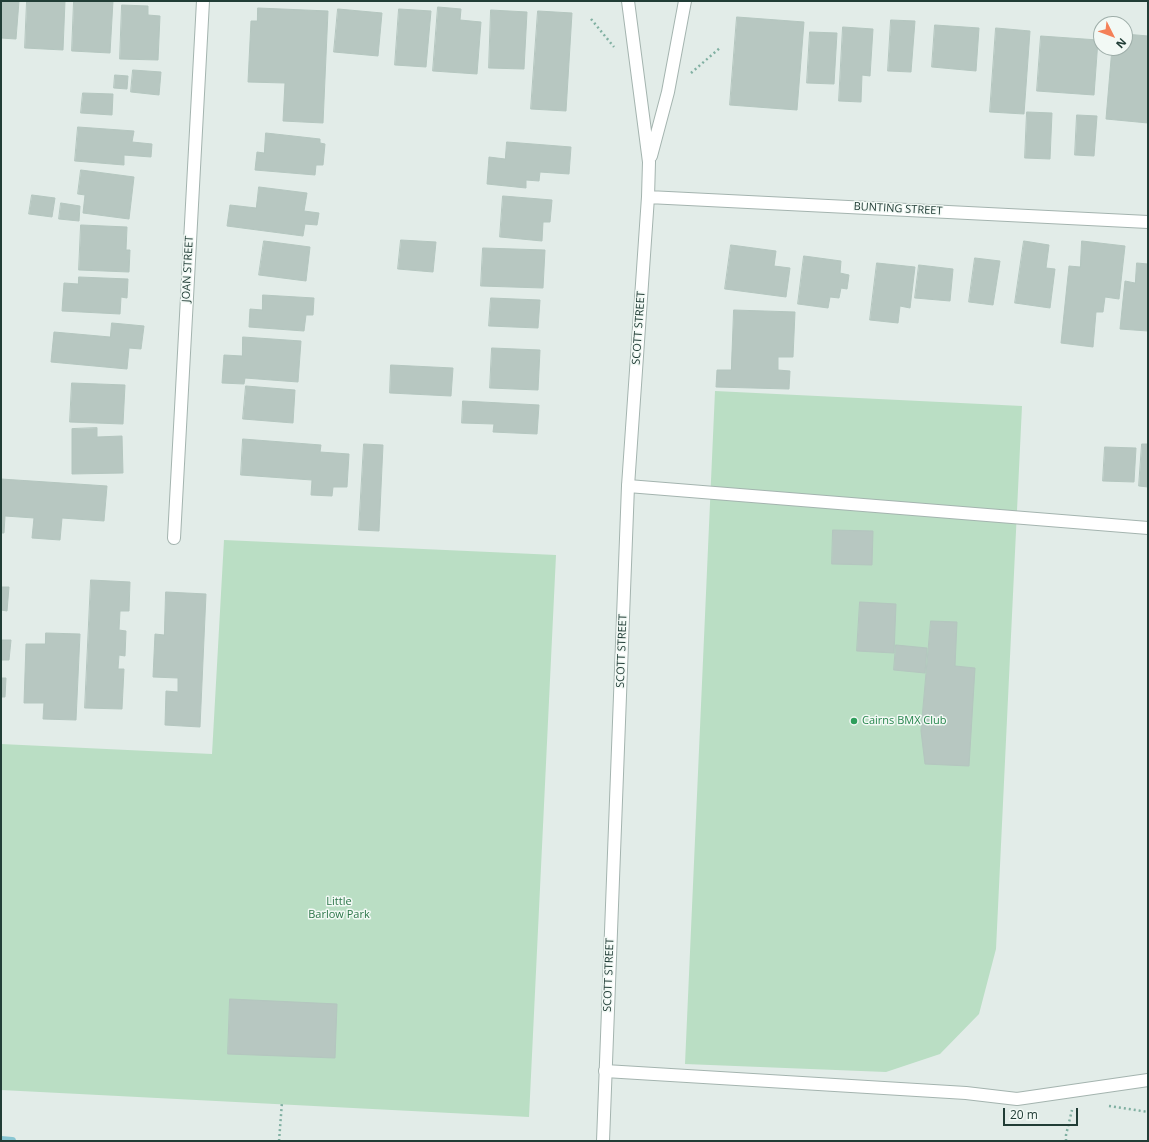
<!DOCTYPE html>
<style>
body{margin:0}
#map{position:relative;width:1149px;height:1142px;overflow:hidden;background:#e2ece8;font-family:"Open Sans",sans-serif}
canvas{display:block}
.frame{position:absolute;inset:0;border:2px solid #213d36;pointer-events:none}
.north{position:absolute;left:1093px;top:16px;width:40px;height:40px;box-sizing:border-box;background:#f2f9f5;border:1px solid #9eaea9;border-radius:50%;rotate:132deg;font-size:11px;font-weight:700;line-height:16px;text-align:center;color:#213d36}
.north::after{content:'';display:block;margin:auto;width:14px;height:18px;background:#f48058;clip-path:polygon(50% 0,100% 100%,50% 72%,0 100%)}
.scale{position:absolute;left:1003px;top:1108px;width:75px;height:18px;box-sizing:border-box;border:2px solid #213d36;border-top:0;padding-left:5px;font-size:12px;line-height:14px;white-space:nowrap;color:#213d36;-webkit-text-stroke:3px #f2f9f5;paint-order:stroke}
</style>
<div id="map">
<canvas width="1149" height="1142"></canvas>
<div class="frame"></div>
<div class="north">N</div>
<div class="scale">20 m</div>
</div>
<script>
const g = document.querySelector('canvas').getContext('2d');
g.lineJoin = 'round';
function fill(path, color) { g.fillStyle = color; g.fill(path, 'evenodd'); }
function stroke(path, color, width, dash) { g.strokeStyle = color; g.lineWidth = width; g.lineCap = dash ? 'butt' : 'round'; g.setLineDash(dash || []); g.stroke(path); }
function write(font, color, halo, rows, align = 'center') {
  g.font = font + ' "Open Sans",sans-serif'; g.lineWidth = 3; g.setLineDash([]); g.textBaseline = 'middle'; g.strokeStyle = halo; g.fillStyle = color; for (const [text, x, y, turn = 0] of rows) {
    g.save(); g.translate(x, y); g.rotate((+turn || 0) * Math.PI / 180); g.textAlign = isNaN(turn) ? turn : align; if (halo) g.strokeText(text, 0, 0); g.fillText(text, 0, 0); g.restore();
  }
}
const green = new Path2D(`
 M 715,391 L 1022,406 L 996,949 L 979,1014 L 940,1054 L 886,1072 L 685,1064 Z
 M 224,540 L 556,555 L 529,1117 L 1,1090 L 1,744 L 212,754 Z`);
const stream = new Path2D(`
 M 1,1140 L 12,1141`);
const building = new Path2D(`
 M 1,1 L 19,1 L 16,39 L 1,38 L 1,42 Z
 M 27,1 L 65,1 L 63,50 L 25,48 Z
 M 74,1 L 113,1 L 110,53 L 72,51 Z
 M 122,5 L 148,6 L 148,15 L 160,16 L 158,60 L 120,59 Z
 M 438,7 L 461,9 L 460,20 L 481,22 L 477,74 L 433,71 Z
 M 258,8 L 328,11 L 323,123 L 283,121 L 285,83 L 248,82 L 251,21 L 257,21 Z
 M 338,9 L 382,13 L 378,56 L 334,52 Z
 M 399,9 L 431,11 L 426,67 L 395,65 Z
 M 491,10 L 527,12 L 524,69 L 489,68 Z
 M 538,11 L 572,13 L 566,111 L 531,109 Z
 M 737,17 L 804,22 L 797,110 L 730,105 Z
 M 891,20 L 915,21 L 911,72 L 888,71 Z
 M 935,25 L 979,28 L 976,71 L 932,67 Z
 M 843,27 L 873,29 L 870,76 L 862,75 L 861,102 L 839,101 Z
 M 996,28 L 1030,31 L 1024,114 L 990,112 Z
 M 810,32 L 837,33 L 834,84 L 807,83 Z
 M 1125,34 L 1148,36 L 1148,123 L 1106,119 L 1112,48 L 1125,48 Z
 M 1041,36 L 1098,40 L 1094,95 L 1037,91 Z
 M 133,70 L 161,72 L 159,95 L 131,92 Z
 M 115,75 L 128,76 L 127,89 L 114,88 Z
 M 83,93 L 113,94 L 112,115 L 81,113 Z
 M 1027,112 L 1052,113 L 1050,159 L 1025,158 Z
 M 1077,115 L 1097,116 L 1094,156 L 1075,155 Z
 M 78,127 L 134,131 L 132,142 L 152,144 L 151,157 L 124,155 L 124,165 L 75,161 Z
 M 266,133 L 320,139 L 320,143 L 325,144 L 323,165 L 316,165 L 315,175 L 255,170 L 257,152 L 264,153 Z
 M 507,142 L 571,147 L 569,174 L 540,172 L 539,181 L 526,180 L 526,188 L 487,184 L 489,157 L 505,159 Z
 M 81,170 L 134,177 L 129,219 L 83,213 L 85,195 L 78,194 Z
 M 259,187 L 307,193 L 304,211 L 319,213 L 317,225 L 305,224 L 303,236 L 227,226 L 230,205 L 256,208 Z
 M 32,195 L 55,198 L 52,217 L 29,214 Z
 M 503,196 L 552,200 L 550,222 L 543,222 L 542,241 L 500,237 Z
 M 61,203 L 80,206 L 79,221 L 59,219 Z
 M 81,225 L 127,227 L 126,250 L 130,250 L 129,272 L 79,270 Z
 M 401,240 L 436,242 L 433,272 L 398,269 Z
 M 264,241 L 310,247 L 306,281 L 259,275 Z
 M 1024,241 L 1049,245 L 1046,268 L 1055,269 L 1050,308 L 1015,303 Z
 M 1082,241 L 1125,246 L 1119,299 L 1105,297 L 1103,312 L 1096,312 L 1093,347 L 1061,343 L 1069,266 L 1080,267 Z
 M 731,245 L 776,251 L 774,266 L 790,268 L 786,297 L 725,289 Z
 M 483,248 L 545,250 L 543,288 L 481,286 Z
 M 804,256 L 841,261 L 840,273 L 849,275 L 847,289 L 841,288 L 839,298 L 830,297 L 828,308 L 798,304 Z
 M 975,258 L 1000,261 L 993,305 L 969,302 Z
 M 877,263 L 915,267 L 910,308 L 900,306 L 898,323 L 870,320 Z
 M 1137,263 L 1148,264 L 1148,331 L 1120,329 L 1125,281 L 1135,283 Z
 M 919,265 L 953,269 L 950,301 L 915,298 Z
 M 79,277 L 128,279 L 127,298 L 121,297 L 120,314 L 62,311 L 64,283 L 78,284 Z
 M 263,295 L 314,298 L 313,315 L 306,315 L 304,331 L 249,327 L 250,309 L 262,310 Z
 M 491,298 L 540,300 L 538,328 L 489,326 Z
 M 734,310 L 795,312 L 793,357 L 778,357 L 778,370 L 790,371 L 789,389 L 716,387 L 717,370 L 731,370 Z
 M 112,323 L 144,326 L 141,349 L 129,348 L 127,369 L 51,362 L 54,332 L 110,337 Z
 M 243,337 L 301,341 L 298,382 L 245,378 L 244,384 L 222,383 L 224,355 L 242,356 Z
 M 492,348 L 540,350 L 538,390 L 490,388 Z
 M 391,365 L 453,368 L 451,396 L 390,393 Z
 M 72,383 L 125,385 L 123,424 L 70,422 Z
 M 246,386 L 295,390 L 293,423 L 243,419 Z
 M 463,401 L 539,405 L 537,434 L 493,432 L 494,424 L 462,423 Z
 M 97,428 L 97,437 L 122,436 L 123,473 L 72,474 L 72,429 Z
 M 243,439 L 321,445 L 320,452 L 349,454 L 347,487 L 333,487 L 332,496 L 311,495 L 312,480 L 241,475 Z
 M 364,444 L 383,445 L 379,531 L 359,530 Z
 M 1142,444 L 1148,444 L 1148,487 L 1139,486 Z
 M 1105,447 L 1136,448 L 1134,482 L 1103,481 Z
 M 1,479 L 107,486 L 104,521 L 62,518 L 60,540 L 32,538 L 34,518 L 5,516 L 4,533 L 1,533 Z
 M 833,530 L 873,531 L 872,565 L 832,564 Z
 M 91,580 L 130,582 L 129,611 L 120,611 L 119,630 L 126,631 L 125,656 L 119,655 L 118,669 L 124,669 L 122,709 L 85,708 Z
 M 1,587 L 9,587 L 7,611 L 1,610 Z
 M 166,592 L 206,594 L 200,727 L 165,725 L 166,691 L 178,692 L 178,678 L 153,677 L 155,634 L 164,635 Z
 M 860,602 L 896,604 L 894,653 L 857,651 Z
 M 931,621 L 957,622 L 955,666 L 975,668 L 969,766 L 925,764 L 921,731 Z
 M 46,633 L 80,634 L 76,720 L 43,719 L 44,703 L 24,703 L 26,644 L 45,644 Z
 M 1,640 L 11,640 L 9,660 L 1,660 Z
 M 896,645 L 927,648 L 925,673 L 894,670 Z
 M 1,678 L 6,678 L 5,697 L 1,697 Z
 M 230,999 L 337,1004 L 335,1058 L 228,1054 Z`);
const path = new Path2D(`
 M 591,19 L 614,47
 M 691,73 L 721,47
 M 1109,1106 L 1148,1112
 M 279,1141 L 282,1102
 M 1066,1141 L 1066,1135 L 1072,1110`);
const lane = new Path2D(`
 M 628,486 L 1148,528
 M 605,1071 L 966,1093 L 1017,1099 L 1148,1080`);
const street = new Path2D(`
 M 651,156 L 668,92 L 685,1
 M 648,197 L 1148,222
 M 174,538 L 203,1
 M 603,1141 L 628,486 L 648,197 L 649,162 L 628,1`);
const markers = [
 [854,721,4,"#2e9e5b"]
];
const streetNames = [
 ["BUNTING STREET",898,209,3],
 ["JOAN STREET",188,269,-87],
 ["SCOTT STREET",639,328,-86],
 ["SCOTT STREET",622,651,-88],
 ["SCOTT STREET",609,975,-88]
];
const leisureNames = [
 ["Cairns BMX Club",862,721]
];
const parkNames = [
 ["Little",339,902],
 ["Barlow Park",339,915]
];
fill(green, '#badec4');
stroke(stream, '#89c6d2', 8);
fill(building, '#b7c7c1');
stroke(building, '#b4c6bf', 1);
stroke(lane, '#a4b4af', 14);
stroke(street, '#a4b4af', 14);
stroke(path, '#81b0a2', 2.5, [2, 3]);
stroke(lane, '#fff', 12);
stroke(street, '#fff', 12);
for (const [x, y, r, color] of markers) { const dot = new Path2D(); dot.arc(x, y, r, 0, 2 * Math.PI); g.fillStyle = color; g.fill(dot); stroke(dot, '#f2f9f5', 1.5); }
write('11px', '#213d36', '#f2f9f5', streetNames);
write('11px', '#27864d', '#f2f9f5', leisureNames, 'left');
write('11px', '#2b7548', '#f2f9f5', parkNames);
</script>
